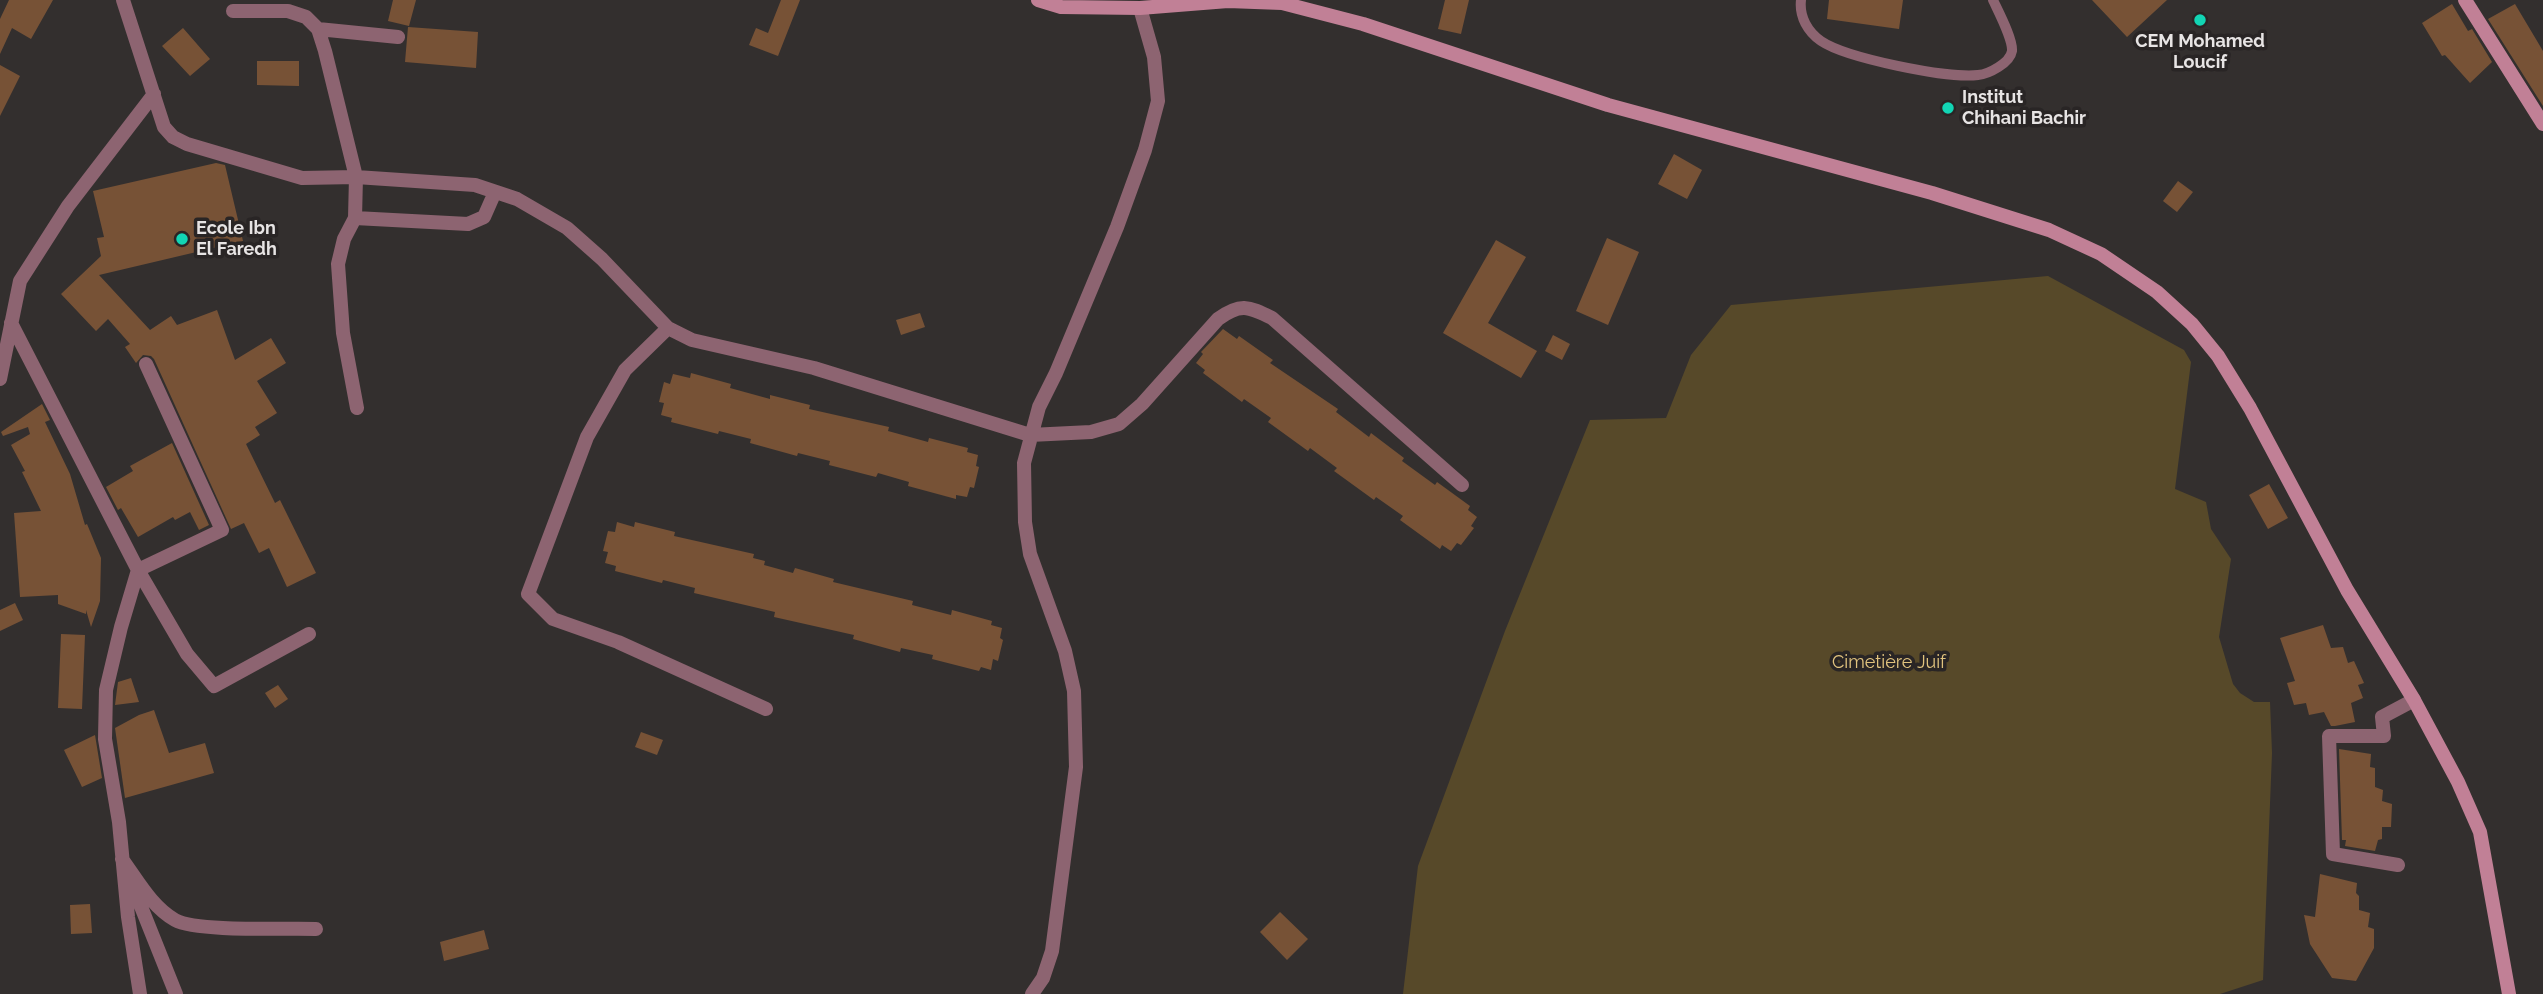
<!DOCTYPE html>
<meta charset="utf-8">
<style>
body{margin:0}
canvas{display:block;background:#332f2e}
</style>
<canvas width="2543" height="994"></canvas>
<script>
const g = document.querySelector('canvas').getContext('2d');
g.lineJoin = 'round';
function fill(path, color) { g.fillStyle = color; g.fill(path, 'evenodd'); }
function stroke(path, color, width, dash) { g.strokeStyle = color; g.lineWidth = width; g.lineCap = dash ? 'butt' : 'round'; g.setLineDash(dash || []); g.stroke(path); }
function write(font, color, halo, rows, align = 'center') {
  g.font = font + ' Raleway,sans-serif'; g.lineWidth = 7; g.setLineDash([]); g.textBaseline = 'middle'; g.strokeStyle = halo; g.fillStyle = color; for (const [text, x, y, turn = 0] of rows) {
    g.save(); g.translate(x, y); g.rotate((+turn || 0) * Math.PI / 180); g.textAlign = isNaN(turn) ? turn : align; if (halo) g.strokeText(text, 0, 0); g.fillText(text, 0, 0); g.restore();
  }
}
const green = new Path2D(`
 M 2048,276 L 2184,350 L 2191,362 L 2175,489 L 2206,502 L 2211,529 L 2231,559 L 2219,637 L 2233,684 L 2240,693 L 2254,702 L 2270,702 L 2272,753 L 2263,980 L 2220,994 L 1403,994 L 1418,866 L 1505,631 L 1590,420 L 1666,418 L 1691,355 L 1731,305 Z`);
const building = new Path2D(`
 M 9,0 L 53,0 L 31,39 L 12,28 L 0,54 L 0,19 Z
 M 393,0 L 416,0 L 409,26 L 388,21 Z
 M 781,0 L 800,0 L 778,56 L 749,45 L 756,28 L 768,33 Z
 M 1445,0 L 1469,0 L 1461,34 L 1438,29 Z
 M 1829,0 L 1903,0 L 1899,29 L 1827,19 Z
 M 2092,0 L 2167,0 L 2127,37 Z
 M 2452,4 L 2468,31 L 2472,29 L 2492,62 L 2470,83 L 2445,55 L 2442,56 L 2422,23 Z
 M 2515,4 L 2543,51 L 2543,106 L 2488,19 Z
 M 408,27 L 478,32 L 476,68 L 405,62 Z
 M 183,28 L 210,59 L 190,76 L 162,46 Z
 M 257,61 L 299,61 L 299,86 L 257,85 Z
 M 0,65 L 20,76 L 0,116 Z
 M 1674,154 L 1702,170 L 1687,199 L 1658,184 Z
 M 216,163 L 225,165 L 243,241 L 99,275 L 150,330 L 171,316 L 177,325 L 217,310 L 235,360 L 271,338 L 286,363 L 257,381 L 277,413 L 255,427 L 260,435 L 246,444 L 275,503 L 280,500 L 316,573 L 287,587 L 269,548 L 259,553 L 244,523 L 231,529 L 154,359 L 151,356 L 143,355 L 136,363 L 125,347 L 130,344 L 108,319 L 96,331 L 61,294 L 101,256 L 97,238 L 104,237 L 93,191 Z
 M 2178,181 L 2193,192 L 2177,212 L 2163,201 Z
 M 1607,238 L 1639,252 L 1608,325 L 1576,311 Z
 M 1496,240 L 1526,257 L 1488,323 L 1537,351 L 1521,378 L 1443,333 Z
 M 920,313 L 925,327 L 901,335 L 896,320 Z
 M 1223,329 L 1237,339 L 1239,336 L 1273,360 L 1270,363 L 1338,409 L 1336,412 L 1369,437 L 1371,433 L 1404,458 L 1402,461 L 1435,485 L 1437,482 L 1470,506 L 1468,510 L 1477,517 L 1471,526 L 1474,528 L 1461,545 L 1457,543 L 1451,551 L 1442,545 L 1440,549 L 1400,520 L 1403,516 L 1376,497 L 1374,500 L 1334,471 L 1337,468 L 1310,448 L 1308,451 L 1268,422 L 1271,418 L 1244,399 L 1242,402 L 1203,373 L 1205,370 L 1196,363 L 1203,354 L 1201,352 Z
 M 1553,335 L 1570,344 L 1562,360 L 1545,351 Z
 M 691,373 L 731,384 L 730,388 L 770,399 L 770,395 L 810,405 L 809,409 L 889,427 L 888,431 L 928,442 L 929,438 L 968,448 L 967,452 L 978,455 L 976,466 L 979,467 L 974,488 L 970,487 L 967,497 L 956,495 L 956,499 L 908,486 L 909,482 L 878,473 L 876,477 L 829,465 L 830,461 L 798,453 L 797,456 L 750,443 L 751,439 L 719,431 L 718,434 L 671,422 L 672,418 L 661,415 L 664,403 L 659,402 L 664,382 L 670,384 L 673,374 L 690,378 Z
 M 42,404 L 50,420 L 45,422 L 70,474 L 85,525 L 87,524 L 101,558 L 100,601 L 91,627 L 86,610 L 86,614 L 58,604 L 58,595 L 20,597 L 14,513 L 41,511 L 22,472 L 25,471 L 11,445 L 30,434 L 28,427 L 3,436 L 1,432 Z
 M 172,443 L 209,525 L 199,530 L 190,512 L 175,520 L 173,517 L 138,537 L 121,508 L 118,510 L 106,487 L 133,471 L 130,466 Z
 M 2269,484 L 2288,518 L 2268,529 L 2249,495 Z
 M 617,522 L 634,527 L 635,522 L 675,532 L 674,536 L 754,554 L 753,558 L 765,561 L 764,565 L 793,573 L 795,568 L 834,579 L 833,582 L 913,601 L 912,605 L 951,615 L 952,610 L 992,621 L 991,625 L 1002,628 L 1000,638 L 1003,640 L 998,661 L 993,659 L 991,670 L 981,667 L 979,671 L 932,659 L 933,655 L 901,648 L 900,652 L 853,639 L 854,635 L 774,617 L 775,612 L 694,593 L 695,588 L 663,580 L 662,583 L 615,571 L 616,566 L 605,563 L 608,552 L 603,551 L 608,531 L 615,532 Z
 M 15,603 L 23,620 L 0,631 L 0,610 Z
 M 2323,625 L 2331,648 L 2343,647 L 2348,663 L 2354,661 L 2364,683 L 2358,685 L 2363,698 L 2351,703 L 2355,722 L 2335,726 L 2331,726 L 2324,712 L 2309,715 L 2306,703 L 2294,705 L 2287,683 L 2295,681 L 2280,638 Z
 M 61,634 L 85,635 L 82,709 L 58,708 Z
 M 131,678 L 139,702 L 115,705 L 118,682 Z
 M 278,685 L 288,699 L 275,708 L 265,693 Z
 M 154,710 L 169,753 L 205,743 L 214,773 L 125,798 L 115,728 L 139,715 Z
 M 641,732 L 663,740 L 657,755 L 635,747 Z
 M 95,735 L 102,778 L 82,787 L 64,750 Z
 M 2339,749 L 2371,754 L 2370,767 L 2375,768 L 2375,787 L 2383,790 L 2382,801 L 2392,804 L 2391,827 L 2382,827 L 2382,839 L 2378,840 L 2375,851 L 2345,846 L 2346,840 L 2342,840 Z
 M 2320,874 L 2357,883 L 2356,893 L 2359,896 L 2359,910 L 2370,913 L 2368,927 L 2374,929 L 2374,948 L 2356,981 L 2332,978 L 2310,944 L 2304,915 L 2315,917 Z
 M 90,904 L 92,933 L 71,934 L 70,905 Z
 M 1280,912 L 1308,939 L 1287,960 L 1260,932 Z
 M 484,930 L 489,949 L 444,961 L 440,942 Z`);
const lane = new Path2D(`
 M 1801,0 C 1799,17 1808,32 1821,41 C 1846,58 1948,79 1978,75 C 1989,74 2010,63 2012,51 C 2013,39 1998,11 1993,0`);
const street = new Path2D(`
 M 123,0 L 164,127 L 173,137 L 187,144 L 302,178 L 356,177 L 475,185 L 517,199 L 567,228 L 602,259 L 668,328 L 692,340 L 814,368 L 1030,435 L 1091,432 L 1119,424 L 1142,404 L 1218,319 C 1240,303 1248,306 1272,318 L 1462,485
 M 233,11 L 288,11 L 306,17 L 318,29 L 325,51 L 356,177 L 355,218 L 344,239 L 338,264 L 343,333 L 357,408
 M 318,29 L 398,37
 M 355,218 L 468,224 L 484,217 L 495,192
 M 11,323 L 138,570 L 187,654 L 214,686 L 309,634
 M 668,328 L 625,370 L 587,437 L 528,594 L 553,619 L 618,642 L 766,709
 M 0,379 L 20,281 L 68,206 L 154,94
 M 2398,865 L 2333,854 L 2329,736 L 2384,736 L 2382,717 L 2414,700
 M 140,994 L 128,917 L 119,822 L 105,739 L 106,690 L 121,627 L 138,570 L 222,530 L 146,364
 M 176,994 L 122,859 C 138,881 152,907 175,920 C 197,932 286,928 316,929
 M 1032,994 L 1043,978 L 1052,951 L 1076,767 L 1074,691 L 1065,651 L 1030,554 L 1025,522 L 1024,463 L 1039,407 L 1056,373 L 1117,227 L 1145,150 L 1158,101 L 1154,57 L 1140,8`);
const secondary = new Path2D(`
 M 1038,0 L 1061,7 L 1140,8 L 1228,1 L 1282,3 L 1363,24 L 1608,105 L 1932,193 L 2049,230 L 2101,254 L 2157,292 L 2192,324 L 2218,356 L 2250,408 L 2347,590 L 2414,700 L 2458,782 L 2480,832 L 2509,994
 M 2465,0 L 2543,124`);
const markers = [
 [2200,20,7,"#12d5b4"],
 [1948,108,7,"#12d5b4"],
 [182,239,7,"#12d5b4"]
];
const poiNames = [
 ["CEM Mohamed",2200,42,"center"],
 ["Loucif",2200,63,"center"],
 ["Institut",1962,98],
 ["Chihani Bachir",1962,119],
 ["Ecole Ibn",196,229],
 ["El Faredh",196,250]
];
const parkNames = [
 ["Cimetière Juif",1889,663]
];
fill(green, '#574929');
fill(building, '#775236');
stroke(lane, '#8d6471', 10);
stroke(street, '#8d6471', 14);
stroke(secondary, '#c18096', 14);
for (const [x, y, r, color] of markers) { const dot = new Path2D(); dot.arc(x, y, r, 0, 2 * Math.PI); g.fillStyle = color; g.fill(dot); stroke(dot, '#292525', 2.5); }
write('bold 18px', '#e7e4e4', '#292525', poiNames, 'left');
write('18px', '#e1c37e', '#292525', parkNames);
</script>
